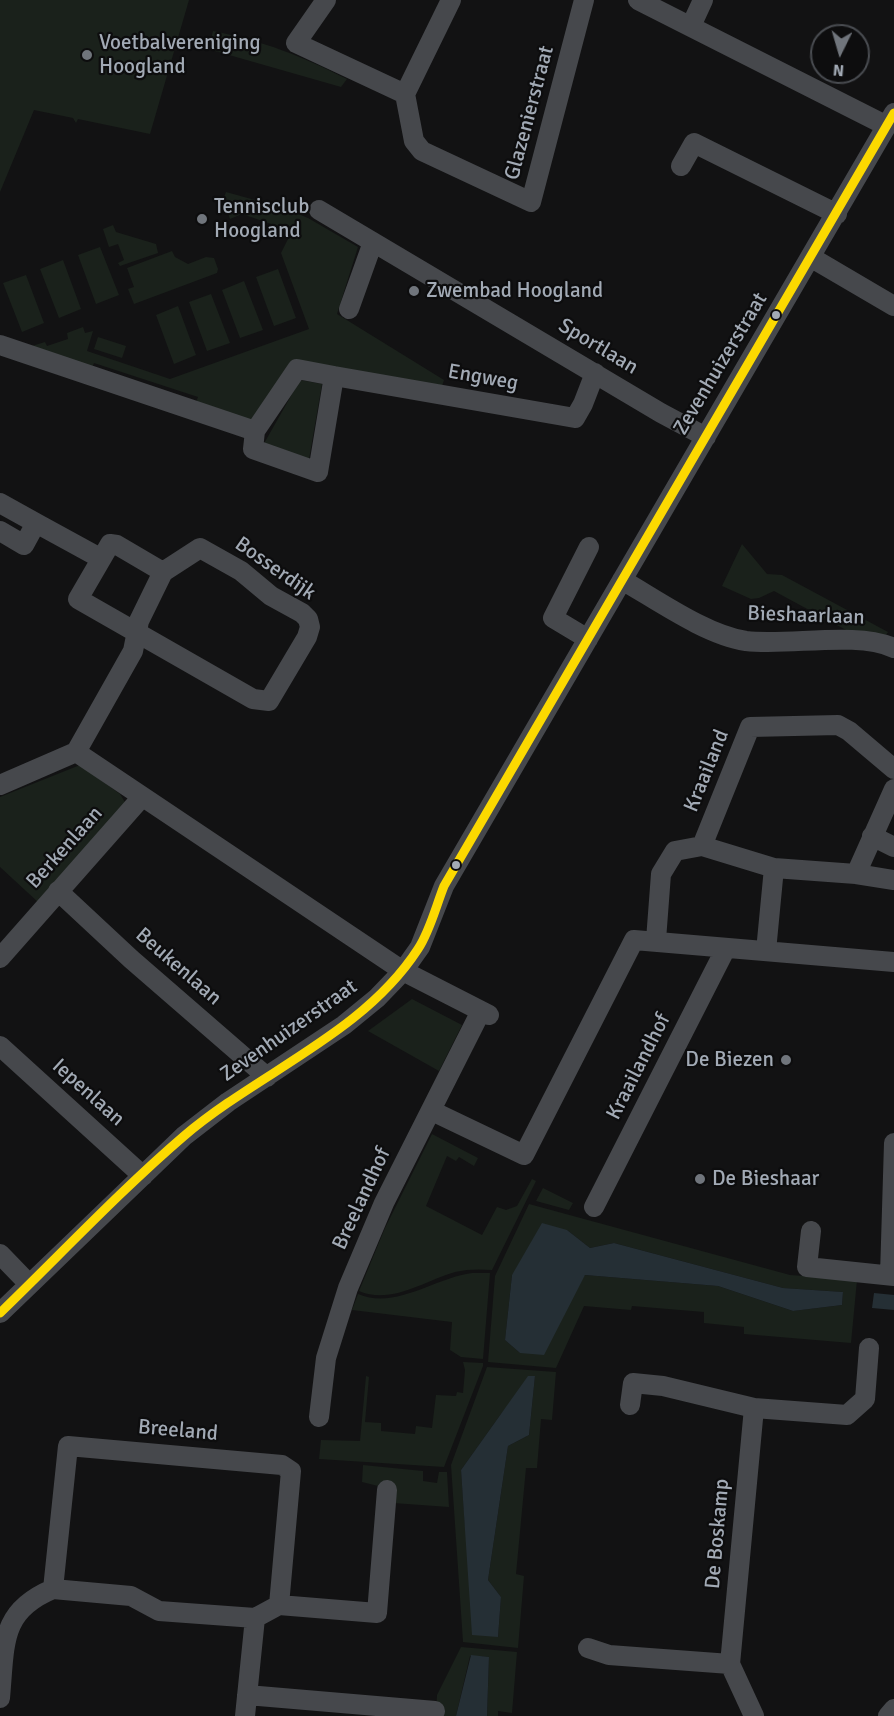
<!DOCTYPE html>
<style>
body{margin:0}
#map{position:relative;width:894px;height:1716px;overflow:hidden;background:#121213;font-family:Signika,sans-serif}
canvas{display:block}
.north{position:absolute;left:810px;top:24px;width:60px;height:60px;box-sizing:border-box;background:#0d0d0e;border:2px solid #494c51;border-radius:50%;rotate:185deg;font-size:16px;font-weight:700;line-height:24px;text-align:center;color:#a2aab5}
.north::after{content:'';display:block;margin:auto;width:21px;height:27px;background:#70757c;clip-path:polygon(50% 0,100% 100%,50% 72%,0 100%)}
</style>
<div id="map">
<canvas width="894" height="1716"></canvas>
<div class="north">N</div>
</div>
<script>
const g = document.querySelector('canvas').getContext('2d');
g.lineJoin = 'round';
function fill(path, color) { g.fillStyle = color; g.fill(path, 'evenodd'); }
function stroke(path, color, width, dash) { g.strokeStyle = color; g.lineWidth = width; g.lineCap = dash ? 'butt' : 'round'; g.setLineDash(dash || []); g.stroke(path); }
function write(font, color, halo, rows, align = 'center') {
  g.font = font + ' Signika,sans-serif'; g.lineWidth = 4.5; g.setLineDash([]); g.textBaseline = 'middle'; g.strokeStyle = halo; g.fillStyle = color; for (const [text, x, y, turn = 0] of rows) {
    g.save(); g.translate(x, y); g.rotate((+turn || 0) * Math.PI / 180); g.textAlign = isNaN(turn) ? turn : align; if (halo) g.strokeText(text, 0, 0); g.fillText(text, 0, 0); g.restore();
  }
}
const green = new Path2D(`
 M 0,0 L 189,0 L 150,134 L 78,119 L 76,123 L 73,118 L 34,110 L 0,192 Z
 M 213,31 C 266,42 299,55 347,79 L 341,87 L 208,49 Z
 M 226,192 L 284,208 L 308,218 L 358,247 L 337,314 L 444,380 L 441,389 L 295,362 L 253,419 L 247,423 L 194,408 L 198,397 L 94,363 L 91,371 L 22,349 L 45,342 L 47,346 L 68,339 L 67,333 L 83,327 L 85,333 L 93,331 L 87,351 L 170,379 L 309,329 L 281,253 L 292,231 L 242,214 L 230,219 L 223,200 Z
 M 113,225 L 116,232 L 156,244 L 158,253 L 120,266 L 118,263 L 124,260 L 118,244 L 109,247 L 103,229 Z
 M 100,247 L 119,295 L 96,304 L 78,255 Z
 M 172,251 L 175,257 L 188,264 L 206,257 L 214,258 L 218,269 L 217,273 L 134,304 L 128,289 L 134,287 L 127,268 Z
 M 63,260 L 81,309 L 59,318 L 40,269 Z
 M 278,269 L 296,318 L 274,326 L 256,277 Z
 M 26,275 L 44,323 L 22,332 L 3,283 Z
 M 244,281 L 263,330 L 240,338 L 222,290 Z
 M 211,294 L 230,343 L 207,351 L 189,302 Z
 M 178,306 L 196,355 L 174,364 L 156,315 Z
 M 98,337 L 126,346 L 122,358 L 94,349 Z
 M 300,380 L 322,384 L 308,465 L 262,447 Z
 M 742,544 L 767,574 L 782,575 L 888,632 L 884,638 L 859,637 L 774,591 L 759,598 L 751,599 L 722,586 Z
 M 80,765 L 120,794 L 126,804 L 39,903 L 0,867 L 0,797 Z
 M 412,999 L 462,1025 L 439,1071 L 368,1031 Z
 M 432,1134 L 478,1158 L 474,1166 L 459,1157 L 456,1161 L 447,1156 L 426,1206 L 482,1235 L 497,1207 L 506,1210 L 517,1206 L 532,1179 L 536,1181 L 492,1270 C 480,1269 467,1269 455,1272 C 424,1281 391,1305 359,1291 L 385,1228 Z
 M 543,1188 L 573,1203 L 569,1210 L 536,1201 Z
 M 529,1204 L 790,1275 L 857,1280 L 851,1343 L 744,1334 L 744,1327 L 704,1323 L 704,1312 L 632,1306 L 631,1310 L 584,1306 L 556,1368 L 488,1362 L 495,1276 ZM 567,1230 L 590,1248 L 614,1243 L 783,1288 L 843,1292 L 842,1305 L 793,1311 L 718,1286 L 585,1275 L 520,1353 L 505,1340 L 512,1275 Z
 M 472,1273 L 490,1273 L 483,1359 L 461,1357 L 450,1350 L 452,1322 L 352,1310 L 358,1294 C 396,1310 434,1278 472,1273 Z
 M 463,1362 L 483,1363 L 483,1366 L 444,1467 L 319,1459 L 321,1440 L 360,1441 L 366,1376 L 369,1377 L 365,1422 L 381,1423 L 381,1431 L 415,1434 L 416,1426 L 432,1428 L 436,1395 L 456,1396 L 457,1392 L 463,1393 L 465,1370 Z
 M 487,1367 L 556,1372 L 552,1420 L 541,1419 L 537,1468 L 526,1468 L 516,1574 L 524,1576 L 518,1648 L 463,1642 L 451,1465 ZM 535,1376 L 529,1435 L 508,1446 L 488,1580 L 501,1597 L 498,1637 L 465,1526 L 461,1470 L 501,1414 Z
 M 363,1465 L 423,1471 L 423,1481 L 437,1483 L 439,1472 L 447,1472 L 449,1507 L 393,1503 L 394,1490 L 362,1482 Z
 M 461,1647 L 517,1652 L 512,1713 L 498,1711 L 498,1716 L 487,1716 L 489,1657 L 470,1656 L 456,1716 L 436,1716 L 437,1695 Z`);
const water = new Path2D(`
 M 542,1223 L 567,1230 L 590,1248 L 614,1243 L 783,1288 L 843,1292 L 842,1305 L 793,1311 L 718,1286 L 585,1275 L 544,1355 L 520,1353 L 505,1340 L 512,1275 Z
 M 874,1293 L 894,1295 L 894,1310 L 872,1308 Z
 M 528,1376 L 535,1376 L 529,1435 L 508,1446 L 488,1580 L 501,1597 L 498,1637 L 472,1635 L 461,1470 Z
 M 471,1655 L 489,1657 L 487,1716 L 456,1716 Z`);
const minor = new Path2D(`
 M 326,0 L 296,43 L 405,94
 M 451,0 L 405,94 L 414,141 L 422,151 L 531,202 L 584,0
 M 638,0 L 887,126
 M 691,26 L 703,0
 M 681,166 L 694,143 L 837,214
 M 319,210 L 661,413 L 706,437
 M 812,258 L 894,306
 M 349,309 L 373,242
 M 0,345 L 255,431 L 253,449 L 318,472 L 334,376 L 575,418 L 583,404 L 595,373
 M 255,431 L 297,369 L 334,376
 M 0,503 L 36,523
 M 0,531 L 24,545 L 36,523 L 100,558
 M 110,544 L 117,545 L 163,572 L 200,548 L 241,571 L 271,596 L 302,613 L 308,619 L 310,627 L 307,637 L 269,701 L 253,699 L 78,599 Z
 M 622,580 C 657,600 706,635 746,641 C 790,646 856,631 894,648
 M 588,639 L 553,618 L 589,547
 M 76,752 L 403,971 L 489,1015
 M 76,752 L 133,651 L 139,621 L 163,572
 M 0,785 L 76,752
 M 872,836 L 894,847
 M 702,846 L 750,727 L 838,725 L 849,731 L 894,769
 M 856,874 L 894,880
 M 58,891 L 131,959 L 267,1077
 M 656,940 L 661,874 L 675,851 L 702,846 L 774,868 L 856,874 L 894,789
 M 766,951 L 774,868
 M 0,958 L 142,797
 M 0,1046 L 143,1176
 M 432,1111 L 524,1155 L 634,940 L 894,962
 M 594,1207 L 726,948
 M 811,1231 L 807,1267 L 894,1276
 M 0,1254 L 29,1284
 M 890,1275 L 894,1143
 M 0,1313 L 184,1136 L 228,1102 L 344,1025 L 377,998 L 403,971 L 420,947 L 444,886 L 894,113
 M 630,1405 L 633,1383 L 663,1386 L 754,1408 L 847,1415 L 865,1399 L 869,1348
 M 754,1408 L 730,1664 L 754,1716
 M 319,1417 L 326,1358 L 348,1288 L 384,1203 L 481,1011
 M 53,1589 L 131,1596 L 159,1611 L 255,1618
 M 279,1605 L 377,1613 L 387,1490
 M 588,1648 L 609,1655 L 730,1664
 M 247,1695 L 435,1711
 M 0,1698 C 5,1643 0,1611 53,1589 L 68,1446 L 282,1465 L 291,1471 L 279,1605 L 255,1618 L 245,1716
 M 888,1716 L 894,1709`);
const bus1 = new Path2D(`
 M 0,1313 C 60,1255 121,1190 184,1136 C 259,1072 363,1034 418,949 C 430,931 436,906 444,886 L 894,113`);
const markers = [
 [87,55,6,"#70757c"],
 [202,219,6,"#70757c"],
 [414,291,6,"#70757c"],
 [776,315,5,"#a2aab5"],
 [456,865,5,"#a2aab5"],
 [786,1060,6,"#70757c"],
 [700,1179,6,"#70757c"]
];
const poiNames = [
 ["Voetbalvereniging",99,43],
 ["Hoogland",99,67],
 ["Tennisclub",214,207],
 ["Hoogland",214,231],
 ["Zwembad Hoogland",426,291],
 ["De Biezen",774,1060,"right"],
 ["De Bieshaar",712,1179]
];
const streetNames = [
 ["Glazenierstraat",530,113,-75],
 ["Sportlaan",598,347,31],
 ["Zevenhuizerstraat",721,364,-59],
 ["Engweg",483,378,10],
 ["Bosserdijk",275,569,35],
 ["Bieshaarlaan",806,616,2],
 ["Kraailand",707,771,-68],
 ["Berkenlaan",65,848,-48],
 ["Beukenlaan",178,967,41],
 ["Zevenhuizerstraat",289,1031,-35],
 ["Kraailandhof",639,1067,-63],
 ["Iepenlaan",88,1093,42],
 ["Breelandhof",362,1199,-65],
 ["Breeland",178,1431,5],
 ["De Boskamp",718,1534,-85]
];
fill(green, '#1a211b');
fill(water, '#252f35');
stroke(minor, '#46484c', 20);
stroke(bus1, '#fcd900', 9);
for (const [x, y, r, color] of markers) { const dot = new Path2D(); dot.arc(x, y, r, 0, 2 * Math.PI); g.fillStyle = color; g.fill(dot); stroke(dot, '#0d0d0e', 2); }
write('21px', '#a2aab5', '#0d0d0e', poiNames, 'left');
write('21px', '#a2aab5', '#0d0d0e', streetNames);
</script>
